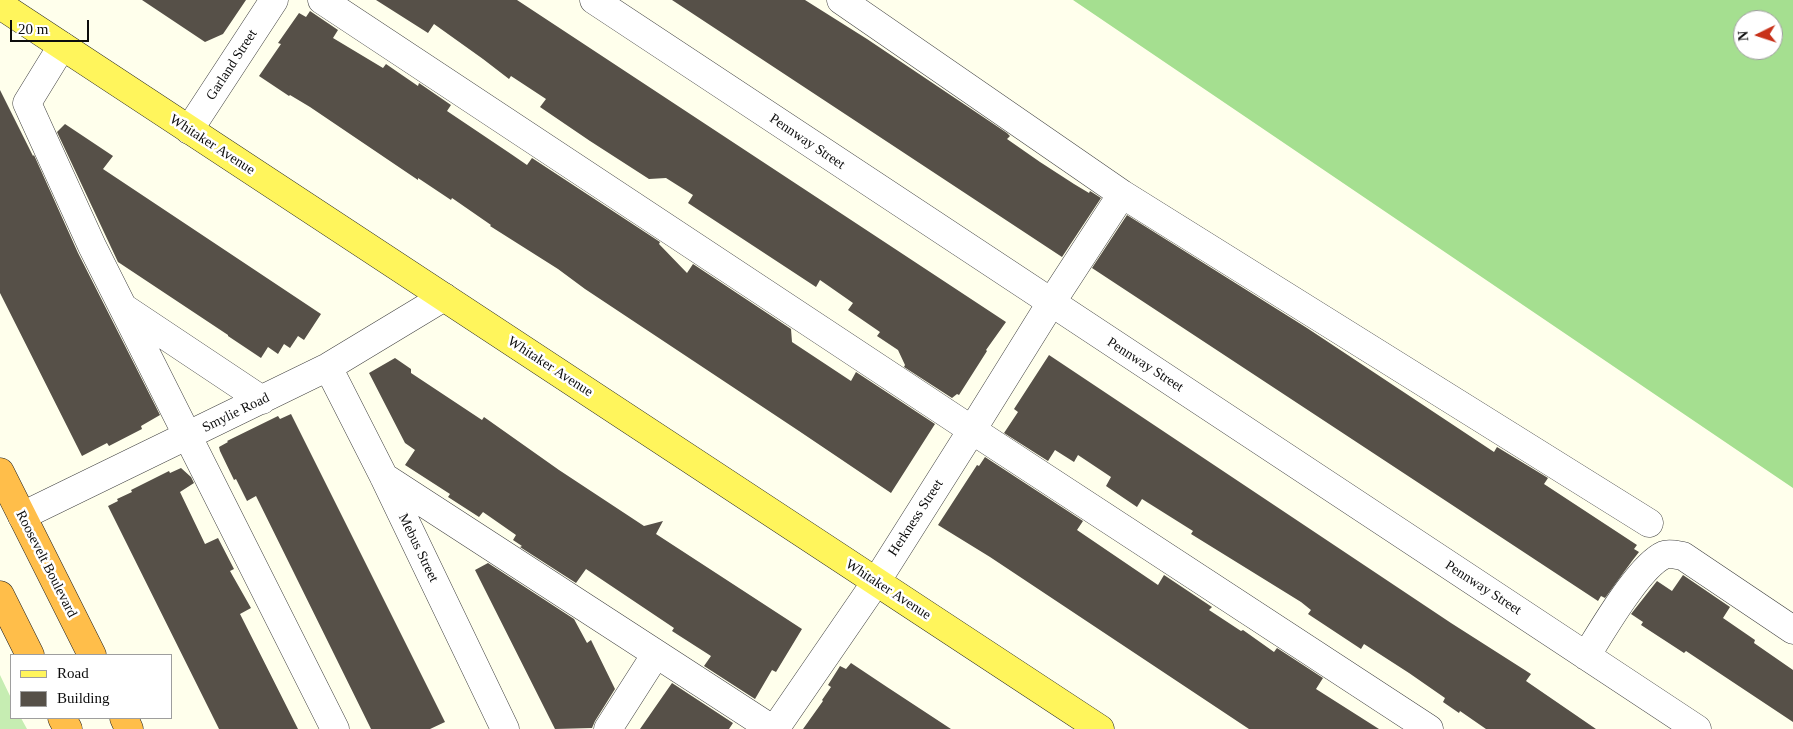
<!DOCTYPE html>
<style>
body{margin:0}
#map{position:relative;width:1793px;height:729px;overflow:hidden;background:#ffffec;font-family:Georgia,serif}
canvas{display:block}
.legend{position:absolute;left:10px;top:654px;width:162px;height:65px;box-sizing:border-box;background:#fff;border:1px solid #9e9e9e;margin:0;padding:6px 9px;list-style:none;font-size:15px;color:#0d0d0d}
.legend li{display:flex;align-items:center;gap:10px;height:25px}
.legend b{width:25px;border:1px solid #9e9e9e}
.north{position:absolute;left:1733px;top:10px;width:50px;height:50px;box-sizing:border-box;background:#fff;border:1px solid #9e9e9e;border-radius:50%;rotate:266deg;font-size:14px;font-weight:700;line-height:20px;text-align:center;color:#0d0d0d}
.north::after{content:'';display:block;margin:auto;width:18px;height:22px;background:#c83119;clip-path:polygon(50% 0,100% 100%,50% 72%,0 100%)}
.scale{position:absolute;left:10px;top:20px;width:79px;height:22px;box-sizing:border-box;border:2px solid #0d0d0d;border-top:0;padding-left:6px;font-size:15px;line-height:18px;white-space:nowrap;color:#0d0d0d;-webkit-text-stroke:4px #fff;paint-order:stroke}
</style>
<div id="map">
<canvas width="1793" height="729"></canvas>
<ul class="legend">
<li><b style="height:6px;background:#fff55c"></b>Road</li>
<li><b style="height:14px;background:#565048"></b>Building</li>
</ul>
<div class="north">N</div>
<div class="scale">20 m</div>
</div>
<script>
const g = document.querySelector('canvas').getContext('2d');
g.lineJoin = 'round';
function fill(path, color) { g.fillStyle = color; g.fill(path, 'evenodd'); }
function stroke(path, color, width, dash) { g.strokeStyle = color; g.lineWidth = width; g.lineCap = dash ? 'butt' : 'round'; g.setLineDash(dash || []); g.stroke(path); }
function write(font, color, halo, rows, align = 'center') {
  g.font = font + ' Georgia,serif'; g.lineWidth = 5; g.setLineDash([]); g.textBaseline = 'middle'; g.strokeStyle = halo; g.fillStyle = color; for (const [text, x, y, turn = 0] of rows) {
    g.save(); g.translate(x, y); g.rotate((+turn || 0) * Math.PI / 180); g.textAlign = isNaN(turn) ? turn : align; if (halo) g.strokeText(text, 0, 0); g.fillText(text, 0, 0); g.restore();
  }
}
const green = new Path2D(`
 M 0,675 L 11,698 L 11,718 L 21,718 L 27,729 L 0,729 Z`);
const forest = new Path2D(`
 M 1073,0 L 1793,0 L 1793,488 ZM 1743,20 L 1773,20 L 1773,50 L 1743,50 Z`);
const building = new Path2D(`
 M 142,0 L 246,0 L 223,34 L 205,42 Z
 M 376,0 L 517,0 L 1006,322 L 986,350 L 987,351 L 959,395 L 957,394 L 952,398 L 904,367 L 905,365 L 898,350 L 877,336 L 880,332 L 848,310 L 853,303 L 820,280 L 816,287 L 688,203 L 693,195 L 666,178 L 649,179 L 590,141 L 540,107 L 546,99 L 511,76 L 509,79 L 483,59 L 434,24 L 428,33 Z
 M 672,0 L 805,0 L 867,39 L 1007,133 L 1010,136 L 1007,139 L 1040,162 L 1074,184 L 1089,193 L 1090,191 L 1101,198 L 1062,257 Z
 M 310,11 L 338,30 L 333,38 L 383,68 L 386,64 L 418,86 L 419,83 L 451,105 L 447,111 L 511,154 L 527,165 L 532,158 L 660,242 L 659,244 L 687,273 L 693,264 L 791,329 L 792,342 L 851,381 L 856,372 L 935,424 L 891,493 L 799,431 L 585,289 L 558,269 L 490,226 L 491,225 L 452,198 L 451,200 L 418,178 L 418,180 L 310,107 L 290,95 L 289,96 L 259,76 L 281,44 L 278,43 L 299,13 L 306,17 Z
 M 0,90 L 33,156 L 34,155 L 78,253 L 160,415 L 141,426 L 142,429 L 109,446 L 107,443 L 82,456 L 0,293 Z
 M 65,124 L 113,156 L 103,169 L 321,314 L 304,340 L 298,336 L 290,348 L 284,344 L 278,354 L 268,347 L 261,358 L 228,336 L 228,335 L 118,262 L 57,132 Z
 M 1127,215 L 1307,328 L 1494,452 L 1497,447 L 1548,478 L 1544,484 L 1637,545 L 1634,549 L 1639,552 L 1632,561 L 1605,598 L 1601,596 L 1598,601 L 1092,268 Z
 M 1049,355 L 1451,623 L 1531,674 L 1526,681 L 1596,729 L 1486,729 L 1460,711 L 1459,713 L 1443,702 L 1445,698 L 1409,673 L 1364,644 L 1361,649 L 1308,614 L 1311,610 L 1301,602 L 1191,534 L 1193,531 L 1142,499 L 1137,507 L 1106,486 L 1111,477 L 1078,455 L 1074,462 L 1055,450 L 1048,461 L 1004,433 L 1018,412 L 1014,409 Z
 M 395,358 L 411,369 L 411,373 L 482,420 L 484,417 L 559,470 L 644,526 L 663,521 L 656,534 L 802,629 L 776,672 L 772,670 L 755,699 L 704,666 L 711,656 L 672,631 L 674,628 L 586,569 L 576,583 L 520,547 L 522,546 L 513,540 L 516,535 L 483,512 L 479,517 L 448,497 L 450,494 L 405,465 L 415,450 L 405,443 L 369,373 Z
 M 291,414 L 445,722 L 430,729 L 371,729 L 256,496 L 247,501 L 236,479 L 234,480 L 220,451 L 219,447 L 228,442 L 227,441 L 278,416 L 280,419 Z
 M 985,457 L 1083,521 L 1077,530 L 1158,585 L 1164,575 L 1212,607 L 1209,610 L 1241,631 L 1243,630 L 1274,652 L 1277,648 L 1323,678 L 1316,689 L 1379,729 L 1249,729 L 990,557 L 938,525 L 977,465 L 979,466 Z
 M 181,468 L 191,477 L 194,483 L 180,492 L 205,544 L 218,538 L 234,569 L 230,571 L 251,608 L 240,614 L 298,729 L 219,729 L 108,506 L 118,501 L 117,499 L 132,492 L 131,490 L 169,471 L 170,473 Z
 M 488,563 L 574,619 L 587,643 L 591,640 L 615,689 L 595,721 L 592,728 L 555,729 L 475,570 Z
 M 1683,575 L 1730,607 L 1723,618 L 1755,640 L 1754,643 L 1793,670 L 1793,722 L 1686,651 L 1684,653 L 1641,625 L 1643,622 L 1631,614 L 1657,581 L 1672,591 Z
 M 851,663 L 887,687 L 951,729 L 803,729 L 823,701 L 822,700 L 831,687 L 828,685 L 840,666 L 846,669 Z
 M 672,683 L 733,723 L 729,729 L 640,729 Z`);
const minor = new Path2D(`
 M 322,0 L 972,430 L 1429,729
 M 594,0 L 1697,729
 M 841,0 L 1122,194 L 1649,523
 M 62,46 L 27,103 L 92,246 L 335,729
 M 189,130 L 274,0
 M 124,308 L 262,400
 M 328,367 L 384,477 L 505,729
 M 384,477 L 772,729
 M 22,516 L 328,367 L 444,297
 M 1586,656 C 1602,631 1639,566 1664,555 C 1669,553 1677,555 1683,556 L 1793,630
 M 608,729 L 656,654
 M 775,729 L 876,582 L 972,430 L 1051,303 L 1122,194`);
const major = new Path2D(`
 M 0,5 L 1100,729`);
const highway = new Path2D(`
 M 0,472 L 92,655
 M 0,595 L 30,655
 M 62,718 L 68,729
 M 124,718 L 129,729`);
const streetNames = [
 ["Garland Street",232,65,-57],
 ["Pennway Street",807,142,34],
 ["Whitaker Avenue",212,145,33],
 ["Pennway Street",1145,365,33],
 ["Whitaker Avenue",550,367,33],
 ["Smylie Road",236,413,-26],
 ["Herkness Street",916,518,-57],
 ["Mebus Street",418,548,64],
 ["Roosevelt Boulevard",46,564,63],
 ["Pennway Street",1483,588,33],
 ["Whitaker Avenue",888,590,33]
];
fill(green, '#c6edb2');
fill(forest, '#a5df90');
fill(building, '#565048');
stroke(minor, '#404040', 29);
stroke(major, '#1e1e1e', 29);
stroke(highway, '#1e1e1e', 29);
stroke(minor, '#fff', 28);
stroke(major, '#fff55c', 28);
stroke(highway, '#ffbe4a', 28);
write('14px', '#0d0d0d', '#fff', streetNames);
</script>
